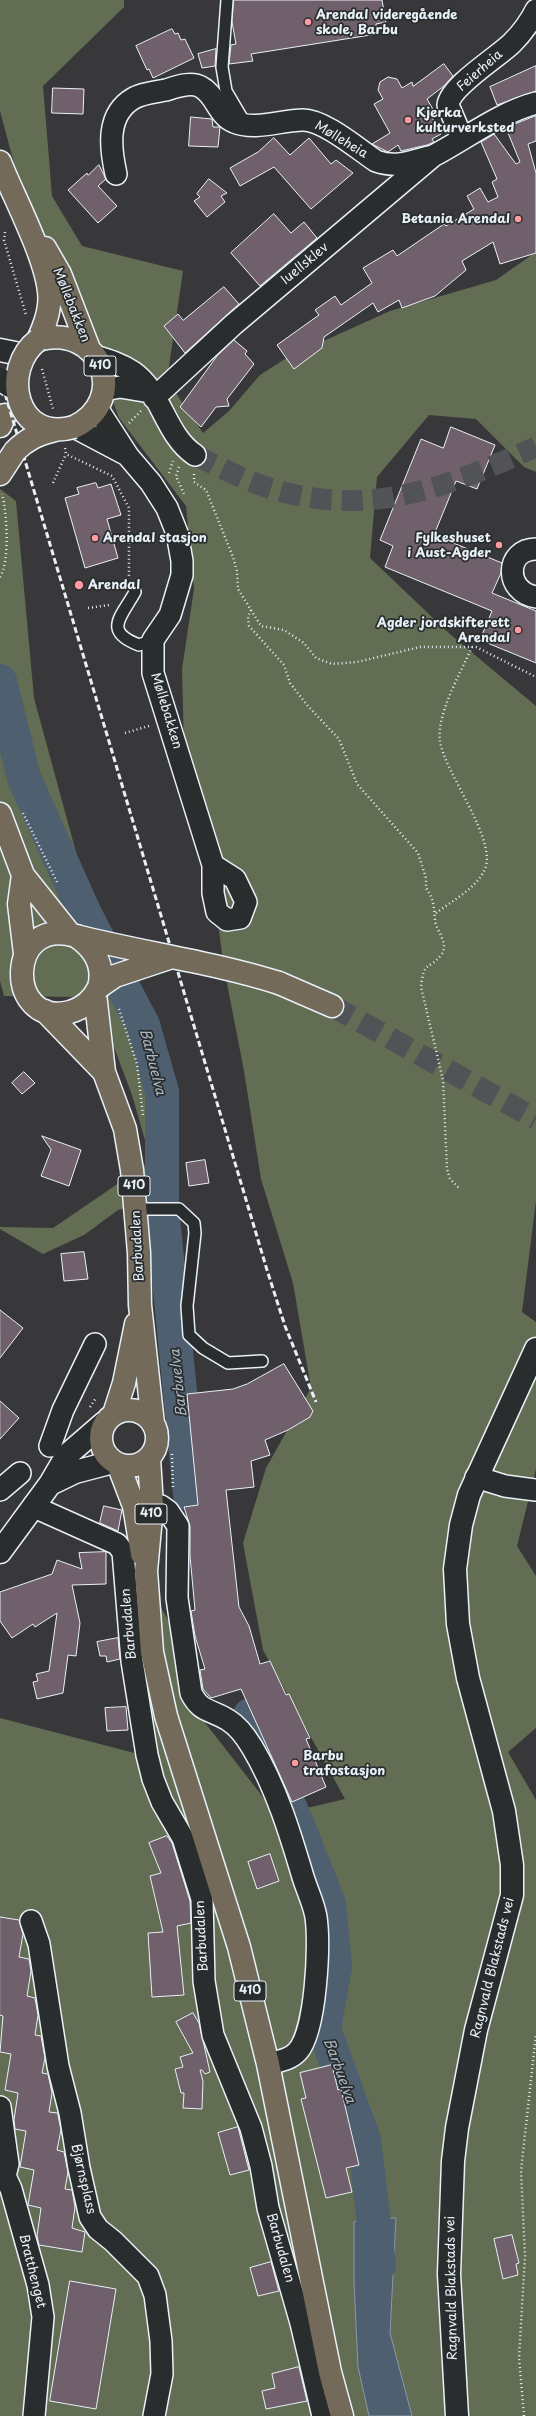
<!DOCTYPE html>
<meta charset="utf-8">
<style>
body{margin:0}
canvas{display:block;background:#38373a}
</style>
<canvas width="536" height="2416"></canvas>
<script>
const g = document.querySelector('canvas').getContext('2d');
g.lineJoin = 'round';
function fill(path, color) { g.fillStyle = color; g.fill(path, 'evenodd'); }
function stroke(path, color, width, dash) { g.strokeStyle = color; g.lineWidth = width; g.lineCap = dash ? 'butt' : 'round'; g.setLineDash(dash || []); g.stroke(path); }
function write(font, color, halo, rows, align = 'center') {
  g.font = font + ' "Playpen Sans",sans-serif'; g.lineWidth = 3.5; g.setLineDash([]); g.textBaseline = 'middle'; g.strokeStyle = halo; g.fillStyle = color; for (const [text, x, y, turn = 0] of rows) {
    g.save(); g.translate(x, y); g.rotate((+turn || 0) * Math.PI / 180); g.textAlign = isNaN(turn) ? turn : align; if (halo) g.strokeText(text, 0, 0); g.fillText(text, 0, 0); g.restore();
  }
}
const green = new Path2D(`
 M 0,0 L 124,0 L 124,7 L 43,86 L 52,196 L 82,246 L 183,271 L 167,380 L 203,433 L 229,411 L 260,375 L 288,357 L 390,311 L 496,280 L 536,252 L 536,472 L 524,467 L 476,419 L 429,415 L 377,477 L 370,558 L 451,635 L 536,706 L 536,1201 L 522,1312 L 536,1322 L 536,1469 L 517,1546 L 536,1576 L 536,1728 L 508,1752 L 536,1800 L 536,2416 L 412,2416 L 390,2333 L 396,2218 L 373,2218 L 354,2222 L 354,2283 L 358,2367 L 369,2416 L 0,2416 L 0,1718 L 146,1756 L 141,1646 L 142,1574 L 180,1641 L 199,1715 L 277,1815 L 345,1799 L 263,1650 L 243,1543 L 266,1468 L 311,1388 L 293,1283 L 261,1179 L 244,1071 L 224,968 L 209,857 L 184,751 L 182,669 L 194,589 L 186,506 L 119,418 L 80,314 L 29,219 L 0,111 Z
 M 0,489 L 16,501 L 34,698 L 92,911 L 146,1012 L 171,1118 L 170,1196 L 118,1210 L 84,1235 L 43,1254 L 0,1229 L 0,1227 L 53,1228 L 151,1161 L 132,1095 L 115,1050 L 76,997 L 4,996 L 0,981 Z`);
const water = new Path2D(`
 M 373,2218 L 396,2218 L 390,2333 L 412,2416 L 369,2416 L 358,2367 L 354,2283 L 354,2222 Z`);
const river = new Path2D(`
 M 0,681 L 24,778 L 85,914 L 143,1025 L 162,1092 L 162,1208 L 190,1494
 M 250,1715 L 297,1823 L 329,1904 L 335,1967 L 324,2029 L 364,2140 L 379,2265`);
const building = new Path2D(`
 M 234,0 L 382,0 L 386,22 L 376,24 L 377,34 L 251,54 L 253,61 L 229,64 L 231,45 L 236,44 L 232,22 Z
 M 172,29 L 175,34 L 178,33 L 181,40 L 185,39 L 194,58 L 153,78 L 149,69 L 147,70 L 136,46 Z
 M 216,49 L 215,66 L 202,68 L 198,54 Z
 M 444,64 L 453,76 L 444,86 L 427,99 L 434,111 L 430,114 L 441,134 L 432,139 L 434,142 L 427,145 L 401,151 L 398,145 L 388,152 L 372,144 L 390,133 L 374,104 L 383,99 L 378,90 L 380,82 L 388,77 L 397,79 L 402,88 L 412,82 L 413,86 Z
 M 536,66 L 536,91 L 497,105 L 490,87 Z
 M 53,88 L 84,89 L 83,114 L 52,113 Z
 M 536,116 L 536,141 L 528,144 L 536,173 L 536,253 L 500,264 L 493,242 L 462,261 L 466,270 L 435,296 L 402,308 L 399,300 L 378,312 L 373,303 L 324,337 L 322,348 L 294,369 L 277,345 L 319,315 L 315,310 L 335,296 L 341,305 L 372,283 L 363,268 L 393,250 L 397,256 L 444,224 L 446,226 L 474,209 L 467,196 L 480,188 L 488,202 L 498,197 L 492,182 L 497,179 L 481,142 L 494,134 L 516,164 L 520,162 L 506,128 Z
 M 191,117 L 212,119 L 213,127 L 220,127 L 218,147 L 189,146 Z
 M 274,138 L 290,155 L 309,138 L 331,164 L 336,160 L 353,173 L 311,209 L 274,167 L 240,186 L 230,168 L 258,152 Z
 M 99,165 L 106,179 L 98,186 L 117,206 L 98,223 L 68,190 L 87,173 L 88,175 Z
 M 209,179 L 227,193 L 221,196 L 225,202 L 207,217 L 194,201 L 200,197 L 197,194 Z
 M 274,214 L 291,233 L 304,222 L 317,238 L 260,286 L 231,253 Z
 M 224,287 L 239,304 L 185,353 L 164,326 L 178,314 L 183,320 Z
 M 234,340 L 247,351 L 245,354 L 254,364 L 227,399 L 229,406 L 216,407 L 201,427 L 180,407 L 217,356 Z
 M 451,427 L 495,445 L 477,489 L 456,481 L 434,535 L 502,563 L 501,573 L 492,593 L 536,611 L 536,663 L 480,640 L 492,611 L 385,567 L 393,546 L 380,540 L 421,439 L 443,448 Z
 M 96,483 L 98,488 L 111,484 L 121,515 L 107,519 L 118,558 L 85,568 L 65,498 L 79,494 L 77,488 Z
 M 24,1072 L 35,1083 L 22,1094 L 12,1083 Z
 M 42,1136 L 81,1150 L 69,1186 L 41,1176 L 51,1150 Z
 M 205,1160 L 209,1183 L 189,1186 L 186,1163 Z
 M 84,1252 L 88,1279 L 64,1281 L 61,1254 Z
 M 0,1310 L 23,1328 L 0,1358 Z
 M 284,1364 L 313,1411 L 310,1417 L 288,1430 L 265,1440 L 270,1455 L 251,1461 L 254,1487 L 226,1490 L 239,1607 L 249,1626 L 260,1664 L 270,1661 L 286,1695 L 289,1694 L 310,1738 L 306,1739 L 326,1787 L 292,1802 L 241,1689 L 211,1698 L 203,1689 L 200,1670 L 205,1669 L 195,1636 L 191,1611 L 195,1610 L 190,1556 L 190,1526 L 184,1507 L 198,1505 L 187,1394 L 233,1389 L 247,1384 Z
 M 0,1401 L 19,1418 L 0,1439 Z
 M 104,1506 L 122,1510 L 118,1531 L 100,1523 Z
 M 106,1552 L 106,1584 L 72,1585 L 80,1623 L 76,1656 L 68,1655 L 63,1693 L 37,1699 L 33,1682 L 38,1681 L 36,1674 L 49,1671 L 57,1613 L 35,1627 L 33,1624 L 12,1638 L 0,1621 L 0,1592 L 52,1574 L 57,1560 L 82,1569 L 79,1553 Z
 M 118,1638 L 120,1659 L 107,1662 L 106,1656 L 100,1656 L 97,1642 Z
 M 126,1707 L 128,1730 L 107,1731 L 105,1708 Z
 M 167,1836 L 172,1843 L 190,1901 L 191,1923 L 177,1926 L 184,1995 L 152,1997 L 148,1933 L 163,1932 L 150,1876 L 161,1873 L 149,1843 Z
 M 270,1854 L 279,1881 L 257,1889 L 248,1862 Z
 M 0,1917 L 19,1920 L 23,1934 L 19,1957 L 29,1959 L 31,1971 L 27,1996 L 35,1998 L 38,2015 L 35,2035 L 41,2036 L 45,2058 L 42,2073 L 48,2074 L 52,2093 L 49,2112 L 58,2113 L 58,2115 L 61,2130 L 57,2150 L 64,2152 L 68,2172 L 65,2189 L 72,2190 L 75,2207 L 72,2228 L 85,2232 L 82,2252 L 39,2245 L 37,2236 L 41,2208 L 28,2205 L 34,2170 L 20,2167 L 26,2131 L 15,2129 L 14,2120 L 18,2093 L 5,2090 L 11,2054 L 0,2052 L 3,2016 L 0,2015 Z
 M 193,2013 L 199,2023 L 210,2072 L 205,2074 L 202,2070 L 200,2070 L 203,2081 L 202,2109 L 183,2108 L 184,2093 L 181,2093 L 175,2069 L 183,2067 L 180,2057 L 193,2053 L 176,2022 Z
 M 332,2065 L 338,2090 L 341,2089 L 359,2165 L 346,2168 L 352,2192 L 326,2198 L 301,2099 L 306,2098 L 300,2073 Z
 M 238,2127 L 249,2170 L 230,2175 L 218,2133 Z
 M 512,2235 L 519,2263 L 516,2264 L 518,2275 L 503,2279 L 494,2239 Z
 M 271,2262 L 279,2291 L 258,2296 L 250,2268 Z
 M 70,2281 L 116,2289 L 96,2409 L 50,2401 Z
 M 299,2367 L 307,2401 L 266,2409 L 262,2391 L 275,2388 L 272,2374 Z`);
const minorTunnel = new Path2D(`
 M 195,455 C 221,468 248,482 276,490 C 373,518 449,486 536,447`);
const primaryTunnel = new Path2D(`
 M 332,1006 L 536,1119`);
const path = new Path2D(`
 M 5,232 L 4,240 L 26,315
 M 42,369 L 53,409
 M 129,423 L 141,411
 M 65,448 L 66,454 L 112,476 L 129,508 L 129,578
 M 179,467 L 176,476 L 184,494
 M 169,473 L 173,461
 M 194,474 L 194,482 L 206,490 L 233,557 L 237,571 L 238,589 L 261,626 L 284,630 L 304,643 L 316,658 L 332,664 L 357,662 L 420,647 L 476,647 L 536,677
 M 53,483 L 66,454
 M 0,577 C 10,562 7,512 2,494
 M 88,608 L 109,605
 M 251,610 L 248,617 L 249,626 L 284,665 L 290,683 L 307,705 L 339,739 L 357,784 L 418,853 L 426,878 L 426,888 C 434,899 434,908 435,920 C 436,931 450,944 441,955 C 428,971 424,960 421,987 L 443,1080 L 447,1169 L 450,1179 L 460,1189
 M 125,733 L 149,726
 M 23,813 L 57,882
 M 436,913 C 452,901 475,889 484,871 C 500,843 444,772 440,741 C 436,715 461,672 472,647
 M 119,1009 L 137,1064 L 143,1115
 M 90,1407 L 96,1398
 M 172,1454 L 173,1490
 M 524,2416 L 519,2358 L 525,2256 L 521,2171 L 536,2034`);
const service = new Path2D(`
 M 227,0 L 222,67 L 226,91 L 246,125
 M 135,592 C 122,616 102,631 139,645 L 153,640
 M 136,1209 L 179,1209 L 194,1223 L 195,1233 L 187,1306 L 189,1335 L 203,1348 L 228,1363 L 262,1361`);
const minor = new Path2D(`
 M 462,138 L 448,105 C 450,86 498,57 512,43 C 522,33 530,22 536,10
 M 116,174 C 110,147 106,114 134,98 C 143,93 156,92 166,90 C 176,87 191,81 201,87 C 216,95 218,116 234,122 C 256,131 280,120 303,120 C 324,120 358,149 376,161 C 395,168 410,162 428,157
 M 95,356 C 108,360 121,364 133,372 C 162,392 165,435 195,455
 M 104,390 L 120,387 L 150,392
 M 154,398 L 234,324 L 433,156 C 467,138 499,113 536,103
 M 97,408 L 128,456 L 151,483 L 167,508 L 177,533 L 182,561 L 182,575 L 170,615 L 153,640 L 153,673 L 213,865 L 235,879 L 246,902 L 240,918 L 227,920 L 217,912 L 213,893 L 213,865
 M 74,427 L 127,455
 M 536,549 C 505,549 504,592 536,597
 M 50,1446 L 63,1410 L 95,1344
 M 476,1477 L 505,1486 L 536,1490
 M 0,1490 L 20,1473
 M 34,1505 L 41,1510 L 117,1544 L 123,1552 L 132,1661 L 147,1755 L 153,1779 L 162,1802 L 183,1838 L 202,1899 L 204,1981 L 213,2035 L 251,2128 L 261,2166 L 268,2208 L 301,2323 L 323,2416
 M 134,1506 L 161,1506 L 168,1511 L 178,1526 L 177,1598 L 191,1693 C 201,1713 211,1709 228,1720 C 238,1726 246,1737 252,1747 C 276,1787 290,1833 303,1877 C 307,1890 314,1904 316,1917 C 320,1945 316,2030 298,2051 C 290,2060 279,2061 268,2064
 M 31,1921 L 39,1944 L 58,2066 L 70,2113 L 79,2168 L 90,2217 L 98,2229 L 113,2241 L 148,2276 L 155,2295 L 161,2341 L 162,2374 L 154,2416
 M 0,2107 L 8,2164 L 5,2176 L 11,2189 L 38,2285 L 43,2317 L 34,2416`);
const tertiary = new Path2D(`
 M 50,1484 L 75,1472 L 113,1462
 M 0,1552 L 50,1484 L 67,1455 L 104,1423
 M 457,2416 L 449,2274 L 453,2161 L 457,2128 L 476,2030 L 512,1895 L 512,1865 L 504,1811 L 468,1678 L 458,1624 L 455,1569 L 461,1525 L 469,1495 L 536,1349`);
const secondary = new Path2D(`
 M 0,350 L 20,354`);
const primary = new Path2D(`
 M 0,162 C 13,197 54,270 49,305 C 48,318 43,329 38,340
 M 45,248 L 60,274 L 89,349
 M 38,340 C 100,322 131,400 74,427
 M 0,426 L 5,415
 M 0,474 L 15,451
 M 0,814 L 23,875 L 70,934
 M 23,875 L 19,904 L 25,954
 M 76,936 C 5,914 5,1029 70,1012 C 84,1008 93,1000 99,987
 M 279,983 L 332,1006
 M 95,994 L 104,1072 L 125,1129 L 132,1170 L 139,1253 L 140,1305 L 153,1424
 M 45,1011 L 104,1072
 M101 1438a28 28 0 1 1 56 0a28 28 0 1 1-56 0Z
 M 114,1414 L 124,1383 L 136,1324
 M 149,1458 L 152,1506 L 146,1571 L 152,1652 L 166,1716 L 239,1947 L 268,2064 L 330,2372 L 342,2416
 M 118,1464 L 134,1506 L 142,1554`);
const rail = new Path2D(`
 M 0,377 L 267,1270 L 285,1326 L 316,1402`);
const secondaryBridge = new Path2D(`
 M 0,379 L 10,386`);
const primaryBridge = new Path2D(`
 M 38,340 C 0,369 15,444 74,427
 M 15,451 C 27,439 38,434 55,430
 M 76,936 C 143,953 212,962 279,983
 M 76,936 C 94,948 105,965 99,987
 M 99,987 L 115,976 L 169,958`);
const markers = [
 [308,22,4,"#ff9aa2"],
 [408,120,4,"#ff9aa2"],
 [518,219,4,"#ff9aa2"],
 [95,538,4,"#ff9aa2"],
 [499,545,4,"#ff9aa2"],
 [79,585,5,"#ff9aa2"],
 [518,630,4,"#ff9aa2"],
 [295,1763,4,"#ff9aa2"]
];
const shields = [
 [100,366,32],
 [134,1186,32],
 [151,1514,32],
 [250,1991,32]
];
const shieldNames = [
 ["410",100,366],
 ["410",134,1186],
 ["410",151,1514],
 ["410",250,1991]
];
const poiNames = [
 ["Arendal videregående",316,15],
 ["skole, Barbu",316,30],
 ["Kjerka",416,113],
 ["kulturverksted",416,128],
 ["Betania Arendal",510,219,"right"],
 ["Arendal stasjon",103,538],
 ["Fylkeshuset",491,538,"right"],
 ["i Aust-Agder",491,553,"right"],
 ["Arendal",88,585],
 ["Agder jordskifterett",510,623,"right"],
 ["Arendal",510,638,"right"],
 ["Barbu",303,1756],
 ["trafostasjon",303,1771]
];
const streetNames = [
 ["Feierheia",480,71,-41],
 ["Mølleheia",341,140,31],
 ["Iuellsklev",305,264,-40],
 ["Møllebakken",71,305,68],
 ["Møllebakken",166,711,73],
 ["Barbudalen",138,1246,-93],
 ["Barbudalen",129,1624,-95],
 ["Barbudalen",202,1936,-93],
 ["Ragnvald Blakstads vei",493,1968,-76],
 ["Bjørnsplass",83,2179,77],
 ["Barbudalen",280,2248,74],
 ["Bratthenget",32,2271,76],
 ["Ragnvald Blakstads vei",452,2288,-91]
];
const waterNames = [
 ["Barbuelva",152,1062,76],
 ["Barbuelva",179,1383,-96],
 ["Barbuelva",339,2071,70]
];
fill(green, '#626d53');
fill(water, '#4e6070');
stroke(water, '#8c9aa6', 1);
stroke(river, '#4e6070', 34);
fill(building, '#70606b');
stroke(building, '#e8f1f8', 1);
stroke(minorTunnel, '#525356', 21, [21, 10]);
stroke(primaryTunnel, '#525356', 22, [22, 11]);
stroke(service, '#e8f1f8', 14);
stroke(minor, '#e8f1f8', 24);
stroke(tertiary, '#e8f1f8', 25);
stroke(secondary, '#e8f1f8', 25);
stroke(primary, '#e8f1f8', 25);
stroke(path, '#e8f1f8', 2.5, [1, 3]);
stroke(service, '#2a2d2e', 11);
stroke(minor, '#2a2d2e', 21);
stroke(tertiary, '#2a2d2e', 22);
stroke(secondary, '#2a2d2e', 22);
stroke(primary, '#746a5a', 22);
stroke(rail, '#e8f1f8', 3, [6, 3]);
stroke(secondaryBridge, '#e8f1f8', 25, []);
stroke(primaryBridge, '#e8f1f8', 25, []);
stroke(secondaryBridge, '#2a2d2e', 22);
stroke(primaryBridge, '#746a5a', 22);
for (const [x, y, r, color] of markers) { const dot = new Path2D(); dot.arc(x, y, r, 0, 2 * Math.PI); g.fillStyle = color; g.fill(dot); stroke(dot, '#2a2d2e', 1.5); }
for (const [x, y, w] of shields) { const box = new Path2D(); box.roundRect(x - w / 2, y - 10, w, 20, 3); g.fillStyle = '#2a2d2e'; g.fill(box); stroke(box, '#e8f1f8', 1); }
write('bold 12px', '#e8f1f8', null, shieldNames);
write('bold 13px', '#e8f1f8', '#2a2d2e', poiNames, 'left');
write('13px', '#e8f1f8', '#2a2d2e', streetNames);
write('italic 14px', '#aab7c2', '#2a2d2e', waterNames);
</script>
